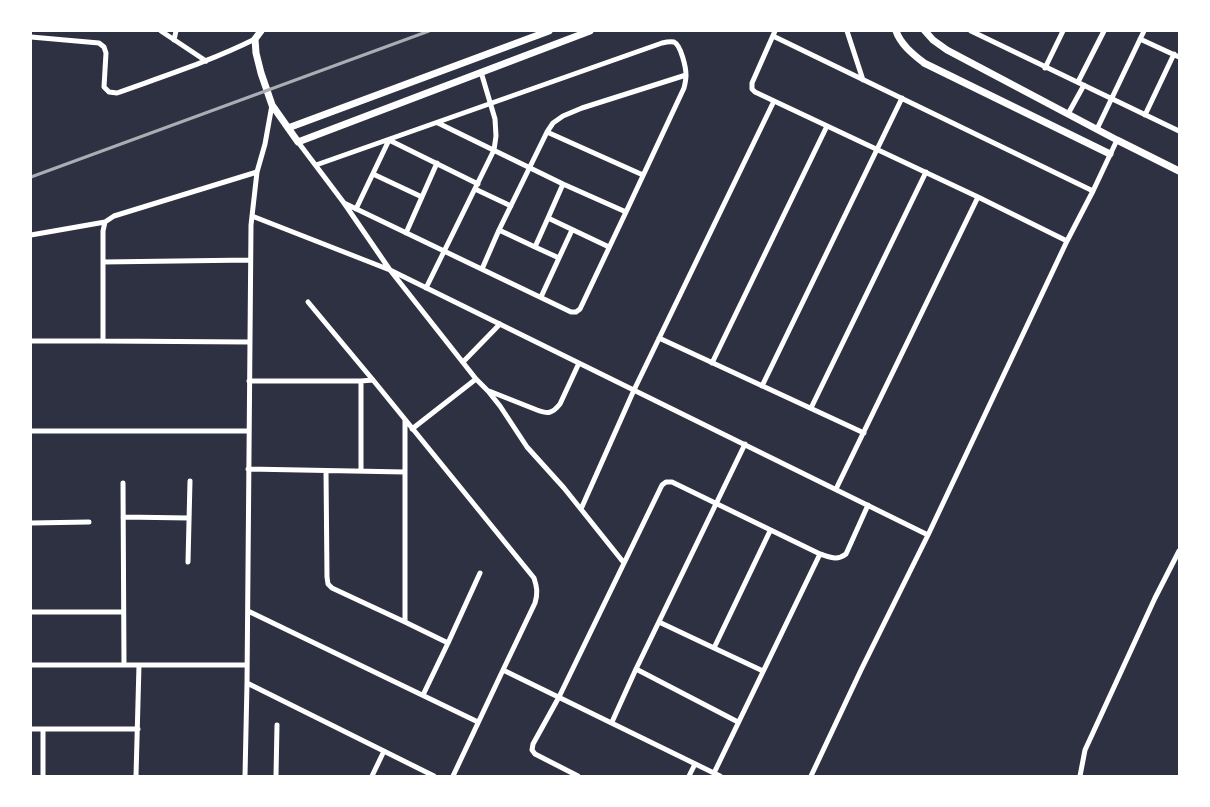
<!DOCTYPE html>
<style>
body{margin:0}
#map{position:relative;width:1210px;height:807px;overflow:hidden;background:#2d3142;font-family:"Source Sans 3",sans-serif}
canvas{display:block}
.frame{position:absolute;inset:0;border:32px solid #fff;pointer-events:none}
</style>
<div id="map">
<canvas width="1210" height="807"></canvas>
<div class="frame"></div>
</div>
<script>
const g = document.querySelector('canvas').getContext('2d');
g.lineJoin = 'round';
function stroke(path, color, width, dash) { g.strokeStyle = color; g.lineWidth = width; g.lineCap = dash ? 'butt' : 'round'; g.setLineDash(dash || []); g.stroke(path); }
const minor = new Path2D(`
 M 161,31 L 206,61
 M 775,31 L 752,83 L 752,89 L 755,92 L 978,197 L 1067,241
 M 847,31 L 863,80
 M 971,31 L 1179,131
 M 773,36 L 1093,191
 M 31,37 L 99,43 L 104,47 L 106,53 L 104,87 L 109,92 L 117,93 C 164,76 211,61 255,39
 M 1140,39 L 1179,57
 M 174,40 L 176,31
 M 1045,68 L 1063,31
 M 1078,82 L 1104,31
 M 272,105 L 265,144 L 257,172 L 251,225 L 247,683 L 434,776
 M 1068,114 L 1084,85
 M 1145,115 L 1174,54
 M 1097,129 L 1144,31
 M 547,132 L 643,175
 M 298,142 L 344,203 L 390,270 L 928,535 L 1067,241 L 1093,191 L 1117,140
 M 316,165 L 662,43 C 666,42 670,41 674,42 C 681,45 686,68 686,75 C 686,79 685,84 684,88 L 626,212
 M 373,174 L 422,197
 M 563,184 L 548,218 L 609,247
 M 475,189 L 511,206
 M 344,203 C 420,240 495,275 571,312 L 576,312 L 580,309 L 626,212 L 563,184 L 438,123
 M 356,209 L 389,140 L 478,184
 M 252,216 L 390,270 L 476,379 L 412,429
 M 499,230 L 535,247 L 548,218
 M 406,233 L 437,163
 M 31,235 L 105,222
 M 535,247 L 559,258 L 572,230
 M 250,260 L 103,262 L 103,231 L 105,222 L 114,216 L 257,172
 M 103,262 L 103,341 L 249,342
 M 482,269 L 499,230 L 547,132 L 553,123 L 563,116 L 582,108 L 686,75
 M 426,288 L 494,150 L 496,136 L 495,119 L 481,72
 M 541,297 L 559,258
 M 308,302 L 373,380 L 534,578 C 537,587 538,593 535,603 L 503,670
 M 659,338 L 864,433
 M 31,341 L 103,341
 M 463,362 L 500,324
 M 712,363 L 827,126
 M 476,379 L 488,391 L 500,406 L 527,447 L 564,488 L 624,563
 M 249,381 L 361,381 L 373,380
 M 361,381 L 361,471
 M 762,386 L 902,98
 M 489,391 L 537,410 C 548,414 552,414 560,404 L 579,363
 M 811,408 L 926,172
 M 31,431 L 249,431
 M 248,469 L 405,472
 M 326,471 L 327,577 L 328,584 L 332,588 L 405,622 L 405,420
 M 123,483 L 124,665
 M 836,489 L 978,197
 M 581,509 L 634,390 L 774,101
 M 123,517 L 189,518
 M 31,523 L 89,522
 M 188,562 L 190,481
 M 248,611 L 478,722
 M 31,612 L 123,612
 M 405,622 L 448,643 L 480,573
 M 659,622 L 714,648
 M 31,665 L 247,665
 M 636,669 L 738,722
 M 763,671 L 714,648 L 770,531
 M 423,695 L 448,643
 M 612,722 L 636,669 L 745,444
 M 31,729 L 138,729
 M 714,773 L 820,554 C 830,557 837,561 846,554 L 868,505
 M 43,776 L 43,729
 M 136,776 L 139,665
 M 245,776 L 247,683
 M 276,776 L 277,725
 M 372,776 L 384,751
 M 453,776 L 503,670 L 720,776
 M 578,776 L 535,754 L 532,750 L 533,744 L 559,697 L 662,485 L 666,482 L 672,482 L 820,554
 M 689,776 L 695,764
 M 811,776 L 861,670 L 928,535
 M 1080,776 L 1085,750 L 1155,598 L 1179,551`);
const tertiary = new Path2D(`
 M 261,31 L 255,39 L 256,53 L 261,73 L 272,105 L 298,142 L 590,31
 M 896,31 C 901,45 913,54 924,63 L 1110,154
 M 925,31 L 933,40 L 947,50 L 1117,140 L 1179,171
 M 288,128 L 549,31`);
const rail = new Path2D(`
 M 31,177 L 429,31`);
stroke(minor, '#fff', 5);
stroke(tertiary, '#fff', 7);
stroke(rail, '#abadb3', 3);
</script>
